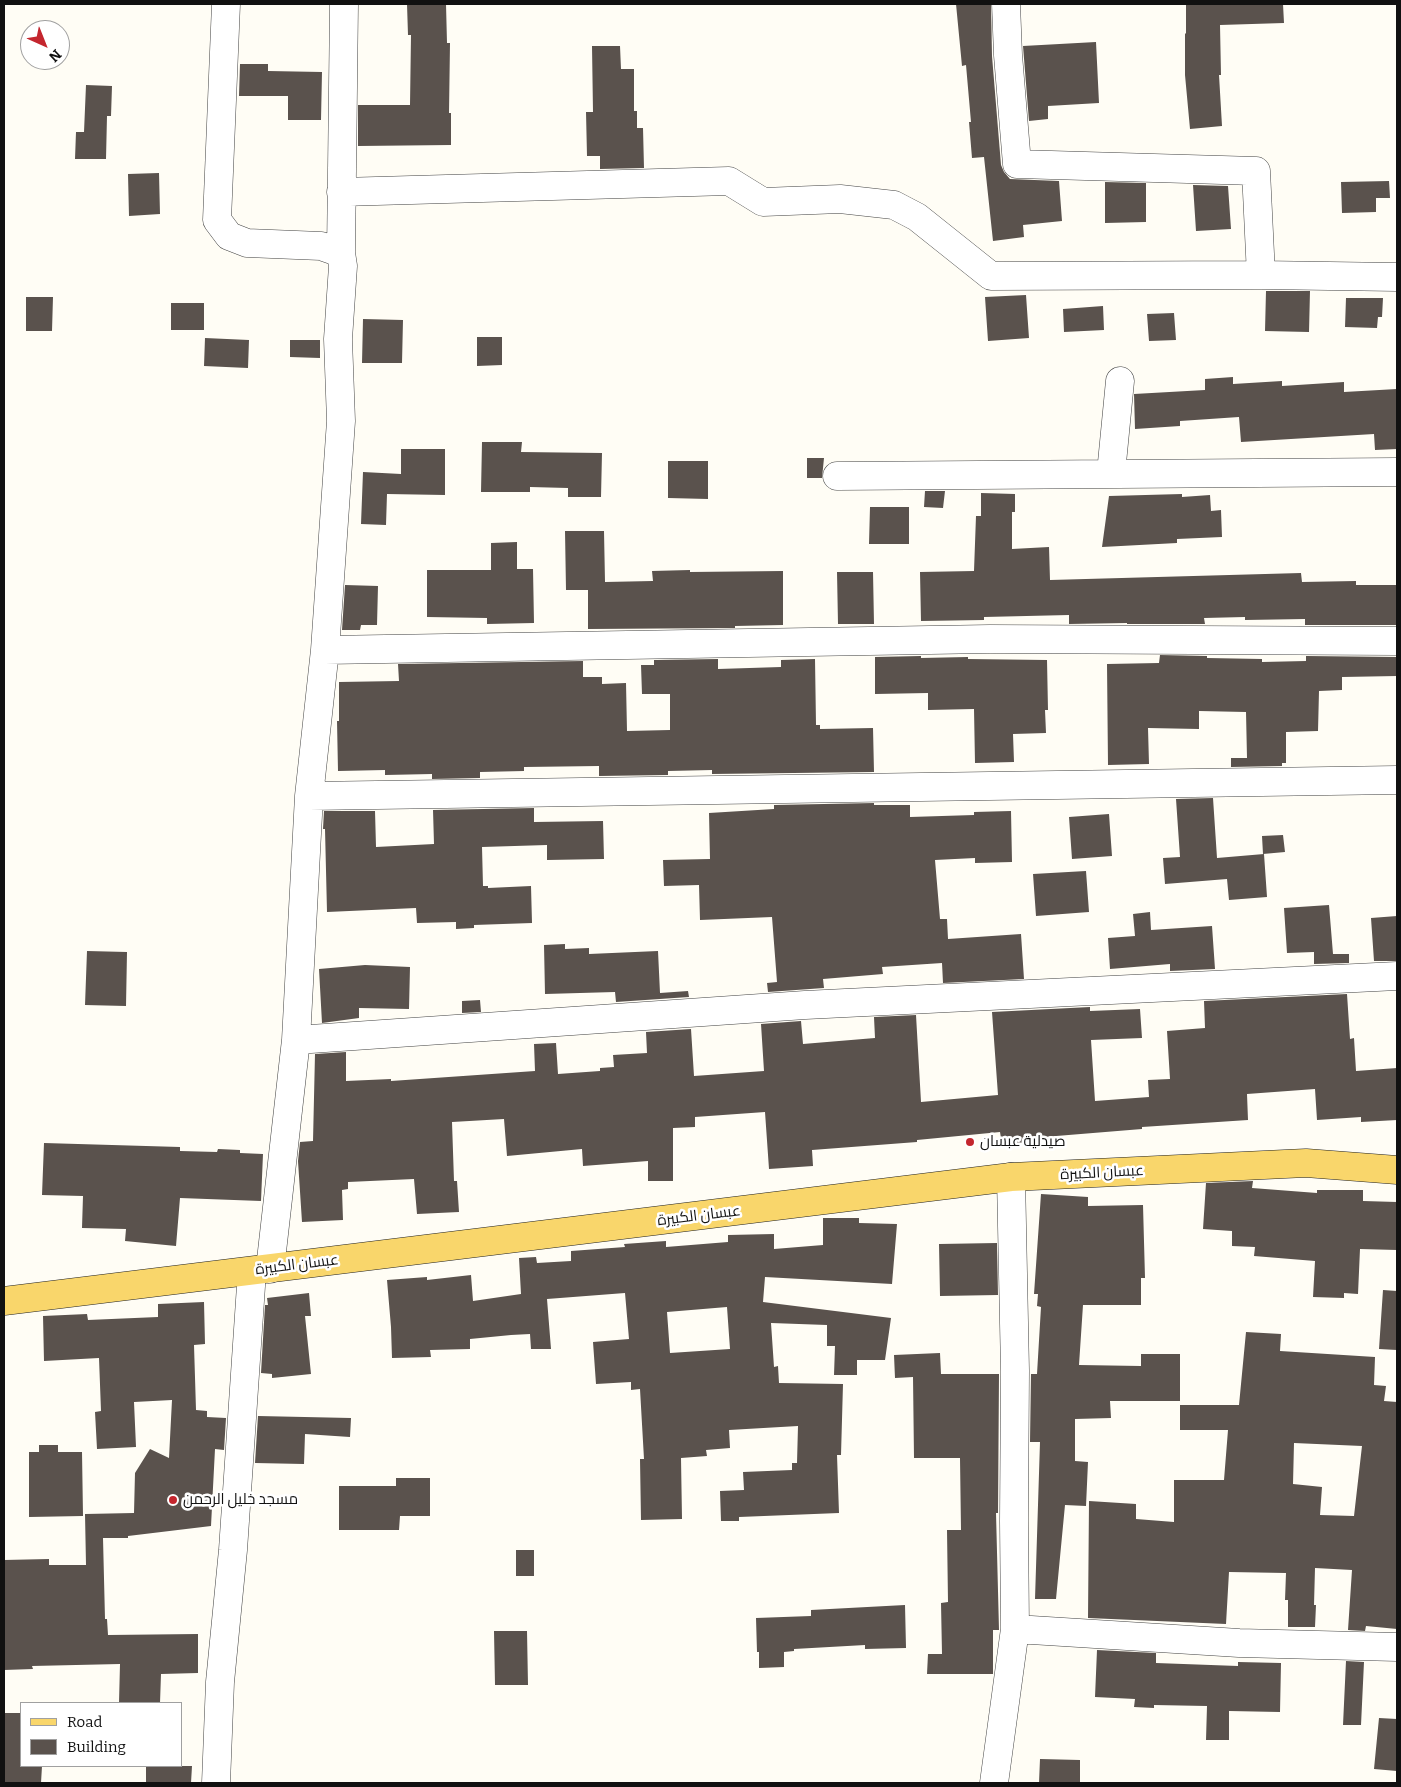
<!DOCTYPE html>
<meta charset="utf-8">
<style>
body{margin:0}
#map{position:relative;width:1401px;height:1787px;overflow:hidden;background:#fffdf5;font-family:Bitter,serif}
canvas{display:block}
.frame{position:absolute;inset:0;border:5px solid #111;pointer-events:none}
.legend{position:absolute;left:20px;top:1702px;width:162px;height:65px;box-sizing:border-box;background:#fff;border:1px solid #a0a0a0;margin:0;padding:6px 9px;list-style:none;font-size:15px;color:#111}
.legend li{display:flex;align-items:center;gap:10px;height:25px}
.legend b{width:25px;border:1px solid #a0a0a0}
.north{position:absolute;left:20px;top:20px;width:50px;height:50px;box-sizing:border-box;background:#fff;border:1px solid #a0a0a0;border-radius:50%;rotate:136deg;font-size:14px;font-weight:700;line-height:20px;text-align:center;color:#111}
.north::after{content:'';display:block;margin:auto;width:18px;height:22px;background:#c4262e;clip-path:polygon(50% 0,100% 100%,50% 72%,0 100%)}
</style>
<div id="map">
<canvas width="1401" height="1787"></canvas>
<div class="frame"></div>
<ul class="legend">
<li><b style="height:6px;background:#f9d66b"></b>Road</li>
<li><b style="height:14px;background:#5a524d"></b>Building</li>
</ul>
<div class="north">N</div>
</div>
<script>
const g = document.querySelector('canvas').getContext('2d');
g.lineJoin = 'round';
function fill(path, color) { g.fillStyle = color; g.fill(path, 'evenodd'); }
function stroke(path, color, width, dash) { g.strokeStyle = color; g.lineWidth = width; g.lineCap = dash ? 'butt' : 'round'; g.setLineDash(dash || []); g.stroke(path); }
function write(font, color, halo, rows, align = 'center') {
  g.font = font + ' Bitter,Cairo,serif'; g.lineWidth = 5; g.setLineDash([]); g.textBaseline = 'middle'; g.strokeStyle = halo; g.fillStyle = color; for (const [text, x, y, turn = 0] of rows) {
    g.save(); g.translate(x, y); g.rotate((+turn || 0) * Math.PI / 180); g.textAlign = isNaN(turn) ? turn : align; if (halo) g.strokeText(text, 0, 0); g.fillText(text, 0, 0); g.restore();
  }
}
const building = new Path2D(`
 M 407,4 L 446,4 L 447,43 L 450,43 L 449,113 L 451,113 L 451,145 L 358,146 L 358,105 L 410,105 L 411,35 L 408,35 Z
 M 956,4 L 991,4 L 992,56 L 1001,165 L 1004,172 L 1010,179 L 1059,181 L 1062,221 L 1023,225 L 1024,237 L 993,241 L 984,157 L 972,158 L 969,122 L 971,122 L 966,65 L 962,66 Z
 M 1186,4 L 1283,4 L 1284,23 L 1220,25 L 1221,75 L 1219,75 L 1222,126 L 1190,129 L 1185,75 L 1185,34 L 1186,33 Z
 M 1096,42 L 1099,103 L 1048,106 L 1048,119 L 1029,121 L 1023,46 Z
 M 592,46 L 620,46 L 621,69 L 634,69 L 634,111 L 637,111 L 637,128 L 643,128 L 644,168 L 600,169 L 600,156 L 587,156 L 586,112 L 593,112 Z
 M 240,64 L 268,64 L 268,71 L 322,72 L 321,120 L 288,120 L 288,96 L 239,96 Z
 M 86,85 L 112,86 L 111,116 L 107,116 L 106,159 L 75,159 L 76,132 L 84,132 Z
 M 159,173 L 160,214 L 129,216 L 128,174 Z
 M 1389,181 L 1390,198 L 1376,198 L 1376,212 L 1342,213 L 1341,182 Z
 M 1105,182 L 1146,183 L 1146,222 L 1105,223 Z
 M 1193,185 L 1228,186 L 1231,229 L 1196,231 Z
 M 1266,291 L 1310,291 L 1309,332 L 1265,331 Z
 M 1026,295 L 1029,338 L 988,341 L 985,297 Z
 M 26,297 L 53,297 L 52,331 L 26,331 Z
 M 1346,298 L 1383,298 L 1382,317 L 1378,317 L 1377,328 L 1345,327 Z
 M 171,303 L 204,303 L 204,330 L 171,330 Z
 M 1103,306 L 1104,330 L 1064,332 L 1063,309 Z
 M 1174,313 L 1176,340 L 1149,341 L 1147,314 Z
 M 363,319 L 403,320 L 402,363 L 362,363 Z
 M 477,337 L 502,337 L 502,365 L 477,366 Z
 M 205,338 L 249,340 L 248,368 L 204,366 Z
 M 290,340 L 320,340 L 320,358 L 290,357 Z
 M 1233,377 L 1233,384 L 1282,381 L 1282,386 L 1344,382 L 1344,392 L 1397,389 L 1397,449 L 1375,450 L 1374,434 L 1241,442 L 1239,417 L 1180,421 L 1180,426 L 1135,429 L 1134,394 L 1205,390 L 1205,379 Z
 M 482,442 L 522,442 L 521,452 L 602,453 L 601,497 L 568,497 L 568,488 L 530,487 L 530,492 L 481,492 Z
 M 401,449 L 445,449 L 445,495 L 387,494 L 386,525 L 361,524 L 363,472 L 401,474 Z
 M 807,458 L 824,458 L 822,478 L 807,478 Z
 M 668,461 L 708,461 L 708,499 L 668,498 Z
 M 925,491 L 945,491 L 943,508 L 924,507 Z
 M 981,493 L 1015,494 L 1015,512 L 1012,512 L 1012,549 L 1049,547 L 1050,580 L 1301,573 L 1302,582 L 1356,581 L 1356,585 L 1397,585 L 1397,625 L 1305,625 L 1305,619 L 1245,620 L 1245,617 L 1204,618 L 1205,624 L 1127,624 L 1127,623 L 1069,624 L 1069,615 L 984,617 L 984,620 L 921,621 L 920,572 L 974,571 L 976,516 L 981,516 Z
 M 1182,494 L 1182,497 L 1210,495 L 1211,511 L 1221,510 L 1222,537 L 1177,539 L 1177,543 L 1102,547 L 1109,496 Z
 M 870,507 L 909,507 L 909,544 L 869,544 Z
 M 565,531 L 604,531 L 605,582 L 653,581 L 652,571 L 690,570 L 690,572 L 783,571 L 783,625 L 735,626 L 735,628 L 588,629 L 588,590 L 566,590 Z
 M 517,542 L 517,569 L 533,569 L 534,623 L 487,624 L 487,618 L 427,617 L 427,570 L 491,570 L 491,543 Z
 M 837,572 L 873,572 L 874,624 L 838,624 Z
 M 345,585 L 378,586 L 377,625 L 361,625 L 360,630 L 342,630 Z
 M 1160,655 L 1207,656 L 1207,658 L 1262,659 L 1262,662 L 1306,661 L 1306,656 L 1397,657 L 1397,676 L 1342,677 L 1342,690 L 1319,691 L 1318,731 L 1286,732 L 1286,763 L 1282,763 L 1282,766 L 1231,767 L 1231,758 L 1247,758 L 1246,712 L 1199,711 L 1199,729 L 1148,728 L 1149,764 L 1108,765 L 1107,664 L 1159,663 Z
 M 921,656 L 921,658 L 968,657 L 968,659 L 1047,660 L 1048,710 L 1045,710 L 1046,733 L 1013,734 L 1014,762 L 975,763 L 974,709 L 928,710 L 928,693 L 875,694 L 875,657 Z
 M 718,659 L 718,669 L 781,667 L 781,660 L 815,659 L 816,725 L 820,725 L 820,729 L 873,728 L 874,772 L 712,774 L 712,770 L 668,771 L 668,775 L 599,776 L 599,766 L 524,767 L 524,771 L 480,772 L 480,778 L 432,779 L 432,774 L 385,775 L 385,770 L 338,771 L 337,721 L 339,721 L 339,682 L 399,681 L 398,664 L 583,661 L 583,677 L 602,677 L 602,684 L 626,683 L 627,731 L 670,730 L 670,694 L 642,694 L 641,665 L 654,665 L 654,660 Z
 M 1213,798 L 1217,858 L 1264,854 L 1267,897 L 1229,900 L 1227,879 L 1165,884 L 1163,858 L 1180,857 L 1176,799 Z
 M 874,803 L 874,805 L 910,805 L 910,817 L 974,815 L 974,812 L 1011,811 L 1012,862 L 975,863 L 975,858 L 935,860 L 940,919 L 947,919 L 948,939 L 1021,934 L 1024,979 L 943,983 L 942,963 L 882,967 L 883,974 L 823,979 L 824,988 L 768,992 L 767,983 L 777,982 L 772,917 L 700,920 L 699,885 L 664,886 L 663,860 L 710,859 L 709,813 L 774,809 L 774,805 Z
 M 534,808 L 534,822 L 603,821 L 604,859 L 547,860 L 547,845 L 482,847 L 483,886 L 488,886 L 488,888 L 531,886 L 532,923 L 474,925 L 474,928 L 456,929 L 456,922 L 417,923 L 416,908 L 327,912 L 325,829 L 323,829 L 324,811 L 375,811 L 376,847 L 434,844 L 433,810 Z
 M 1109,814 L 1112,856 L 1072,859 L 1069,817 Z
 M 1283,835 L 1285,852 L 1263,854 L 1262,836 Z
 M 1086,871 L 1089,912 L 1036,916 L 1033,874 Z
 M 1329,905 L 1333,954 L 1349,954 L 1349,963 L 1314,964 L 1314,952 L 1287,953 L 1284,908 Z
 M 1150,912 L 1151,930 L 1212,926 L 1215,969 L 1170,971 L 1170,964 L 1110,969 L 1108,938 L 1135,936 L 1133,914 Z
 M 1397,916 L 1397,961 L 1374,961 L 1371,918 Z
 M 565,944 L 565,949 L 589,948 L 589,954 L 658,951 L 660,993 L 688,991 L 689,997 L 616,1002 L 615,992 L 545,994 L 544,945 Z
 M 87,951 L 127,952 L 126,1006 L 85,1005 Z
 M 365,965 L 410,967 L 409,1009 L 359,1008 L 359,1018 L 322,1023 L 319,969 Z
 M 1347,994 L 1350,1039 L 1354,1038 L 1356,1071 L 1397,1068 L 1397,1120 L 1361,1122 L 1361,1117 L 1317,1120 L 1315,1089 L 1247,1094 L 1248,1120 L 1142,1127 L 1142,1129 L 1044,1137 L 1044,1141 L 1002,1144 L 1000,1132 L 917,1140 L 917,1142 L 812,1150 L 813,1166 L 769,1169 L 765,1112 L 695,1117 L 695,1127 L 673,1128 L 673,1181 L 648,1181 L 648,1161 L 583,1166 L 582,1149 L 507,1156 L 504,1119 L 452,1122 L 454,1181 L 457,1181 L 459,1212 L 417,1214 L 414,1179 L 348,1182 L 348,1189 L 342,1190 L 343,1220 L 302,1222 L 298,1161 L 300,1142 L 313,1141 L 315,1054 L 346,1052 L 346,1081 L 391,1079 L 391,1081 L 535,1071 L 534,1044 L 556,1043 L 558,1074 L 600,1071 L 600,1068 L 614,1067 L 613,1055 L 647,1053 L 646,1032 L 691,1029 L 694,1076 L 764,1071 L 761,1024 L 801,1021 L 803,1044 L 875,1038 L 874,1017 L 916,1015 L 921,1102 L 998,1095 L 992,1012 L 1090,1007 L 1090,1011 L 1140,1009 L 1142,1038 L 1091,1040 L 1095,1101 L 1149,1097 L 1148,1080 L 1170,1079 L 1167,1031 L 1205,1028 L 1204,1001 Z
 M 480,1000 L 481,1012 L 462,1013 L 462,1001 Z
 M 44,1143 L 180,1147 L 180,1151 L 217,1152 L 218,1149 L 240,1150 L 240,1153 L 263,1154 L 261,1201 L 180,1198 L 176,1246 L 125,1241 L 126,1229 L 82,1228 L 83,1196 L 42,1195 Z
 M 1253,1181 L 1252,1188 L 1317,1193 L 1317,1190 L 1363,1190 L 1363,1201 L 1397,1202 L 1397,1250 L 1360,1249 L 1358,1294 L 1344,1293 L 1344,1298 L 1313,1297 L 1315,1261 L 1254,1256 L 1255,1247 L 1232,1246 L 1232,1231 L 1203,1229 L 1206,1183 Z
 M 1041,1194 L 1088,1197 L 1088,1206 L 1143,1205 L 1145,1278 L 1141,1278 L 1141,1305 L 1083,1305 L 1079,1365 L 1141,1366 L 1141,1354 L 1180,1354 L 1180,1401 L 1110,1401 L 1111,1418 L 1075,1419 L 1075,1461 L 1088,1462 L 1086,1506 L 1065,1505 L 1056,1599 L 1035,1599 L 1040,1442 L 1030,1442 L 1031,1374 L 1037,1374 L 1041,1307 L 1037,1306 L 1038,1294 L 1034,1294 Z
 M 823,1218 L 859,1218 L 859,1223 L 897,1224 L 892,1284 L 765,1277 L 763,1302 L 891,1318 L 885,1360 L 857,1360 L 857,1375 L 834,1375 L 835,1346 L 827,1346 L 827,1325 L 771,1323 L 774,1367 L 778,1366 L 779,1383 L 843,1384 L 841,1455 L 837,1455 L 839,1513 L 739,1517 L 739,1521 L 721,1521 L 720,1491 L 744,1490 L 743,1472 L 792,1470 L 792,1463 L 797,1463 L 798,1426 L 729,1430 L 730,1448 L 706,1450 L 707,1456 L 681,1458 L 682,1519 L 641,1520 L 640,1459 L 644,1459 L 640,1389 L 631,1390 L 631,1382 L 596,1384 L 593,1342 L 629,1339 L 625,1293 L 547,1299 L 551,1349 L 531,1349 L 530,1334 L 511,1335 L 470,1339 L 470,1349 L 430,1350 L 431,1357 L 392,1358 L 391,1327 L 387,1280 L 427,1277 L 427,1280 L 471,1275 L 473,1301 L 521,1294 L 519,1258 L 536,1257 L 537,1263 L 571,1261 L 571,1251 L 625,1247 L 624,1244 L 666,1241 L 666,1247 L 728,1242 L 728,1235 L 774,1234 L 774,1249 L 823,1245 ZM 727,1307 L 730,1349 L 670,1353 L 667,1312 Z
 M 997,1243 L 998,1295 L 940,1296 L 939,1244 Z
 M 1383,1290 L 1397,1291 L 1397,1350 L 1379,1349 Z
 M 309,1293 L 311,1316 L 305,1316 L 311,1374 L 272,1378 L 272,1374 L 261,1373 L 265,1305 L 268,1305 L 267,1298 Z
 M 204,1302 L 205,1344 L 194,1345 L 196,1410 L 207,1411 L 207,1417 L 226,1418 L 224,1450 L 215,1449 L 211,1526 L 128,1536 L 128,1538 L 103,1538 L 105,1619 L 107,1619 L 108,1635 L 198,1634 L 198,1673 L 161,1674 L 160,1703 L 119,1703 L 120,1664 L 32,1666 L 33,1669 L 4,1670 L 4,1560 L 49,1559 L 49,1565 L 86,1565 L 85,1514 L 134,1513 L 135,1473 L 150,1449 L 169,1458 L 172,1400 L 134,1402 L 136,1447 L 97,1449 L 95,1412 L 101,1411 L 99,1358 L 44,1361 L 43,1316 L 87,1314 L 88,1320 L 158,1317 L 158,1304 Z
 M 1246,1332 L 1281,1334 L 1280,1351 L 1375,1357 L 1374,1385 L 1386,1386 L 1384,1401 L 1397,1402 L 1397,1629 L 1366,1626 L 1365,1631 L 1348,1630 L 1352,1570 L 1315,1568 L 1314,1605 L 1316,1605 L 1315,1627 L 1288,1627 L 1288,1600 L 1285,1600 L 1286,1573 L 1229,1572 L 1226,1624 L 1088,1618 L 1089,1501 L 1136,1504 L 1136,1519 L 1174,1522 L 1174,1480 L 1224,1480 L 1228,1430 L 1180,1430 L 1180,1405 L 1239,1405 ZM 1294,1443 L 1362,1446 L 1354,1516 L 1320,1515 L 1322,1487 L 1293,1484 Z
 M 940,1353 L 941,1374 L 999,1374 L 998,1513 L 996,1513 L 999,1630 L 993,1630 L 993,1674 L 927,1674 L 928,1654 L 942,1654 L 941,1603 L 948,1602 L 947,1530 L 961,1530 L 960,1458 L 914,1458 L 913,1377 L 895,1378 L 894,1355 Z
 M 258,1416 L 351,1418 L 350,1437 L 305,1434 L 304,1464 L 255,1463 Z
 M 39,1445 L 58,1445 L 58,1452 L 82,1452 L 83,1516 L 29,1517 L 29,1452 L 39,1452 Z
 M 396,1478 L 430,1478 L 430,1516 L 400,1516 L 399,1530 L 339,1530 L 339,1486 L 396,1486 Z
 M 516,1550 L 534,1550 L 534,1576 L 516,1576 Z
 M 905,1605 L 906,1648 L 865,1649 L 865,1645 L 794,1649 L 794,1651 L 784,1652 L 784,1667 L 759,1668 L 759,1652 L 757,1652 L 756,1618 L 811,1616 L 811,1610 Z
 M 494,1631 L 527,1631 L 528,1685 L 495,1685 Z
 M 1097,1650 L 1156,1653 L 1156,1663 L 1238,1666 L 1238,1662 L 1281,1663 L 1280,1712 L 1229,1711 L 1229,1740 L 1206,1740 L 1207,1706 L 1154,1705 L 1154,1708 L 1134,1707 L 1135,1699 L 1095,1697 Z
 M 1346,1661 L 1364,1662 L 1361,1725 L 1343,1725 Z
 M 4,1713 L 21,1713 L 21,1766 L 42,1766 L 41,1783 L 4,1783 Z
 M 1379,1718 L 1397,1719 L 1397,1771 L 1374,1769 Z
 M 1040,1759 L 1080,1760 L 1080,1783 L 1039,1783 Z
 M 146,1766 L 192,1766 L 191,1783 L 146,1783 Z`);
const minor = new Path2D(`
 M 226,4 L 217,220 L 229,236 L 247,243 L 321,246 L 341,253 L 343,266 L 338,339 L 341,421 L 325,650 L 309,796 L 296,1040 L 270,1269
 M 1006,4 L 1008,55 L 1017,164 L 1256,171 L 1261,275
 M 341,192 L 729,181 L 763,202 L 840,199 L 894,205 L 917,217 L 991,276 L 1261,275 L 1397,277
 M 341,253 L 344,4
 M 1111,473 L 1120,381
 M 837,476 L 1397,472
 M 325,650 L 990,639 L 1397,641
 M 309,796 L 1397,780
 M 296,1040 L 805,1005 L 1397,976
 M 1015,1629 L 1239,1643 L 1397,1647
 M 216,1783 L 220,1682 L 233,1550 L 252,1271
 M 994,1783 L 1015,1629 L 1014,1521 L 1015,1371 L 1011,1177`);
const major = new Path2D(`
 M 4,1301 L 1011,1177 L 1306,1163 L 1397,1170`);
const markers = [
 [970,1142,5,"#c4262e"],
 [173,1500,5,"#c4262e"]
];
const poiNames = [
 ["صيدلية عبسان",980,1142],
 ["مسجد خليل الرحمن",183,1500]
];
const streetNames = [
 ["عبسان الكبيرة",1102,1173,-3],
 ["عبسان الكبيرة",699,1216,-7],
 ["عبسان الكبيرة",297,1265,-7]
];
fill(building, '#5a524d');
stroke(minor, '#444', 29);
stroke(major, '#222', 29);
stroke(minor, '#fff', 28);
stroke(major, '#f9d66b', 28);
for (const [x, y, r, color] of markers) { const dot = new Path2D(); dot.arc(x, y, r, 0, 2 * Math.PI); g.fillStyle = color; g.fill(dot); stroke(dot, '#fff', 2); }
write('15px', '#111', '#fff', poiNames, 'left');
write('15px', '#111', '#fff', streetNames);
</script>
